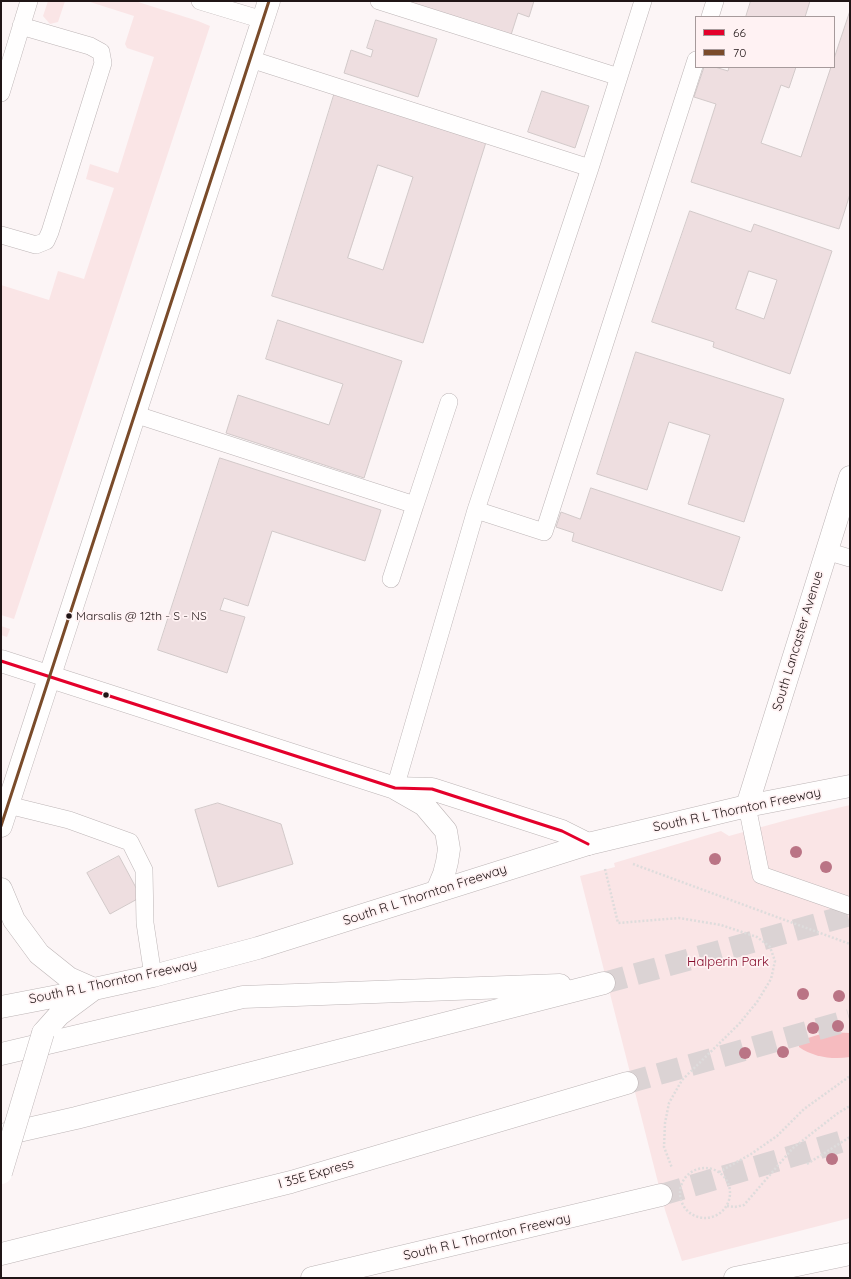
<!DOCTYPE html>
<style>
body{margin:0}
#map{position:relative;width:851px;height:1279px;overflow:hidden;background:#fcf5f6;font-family:Quicksand,sans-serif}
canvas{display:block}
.frame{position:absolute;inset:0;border:2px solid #201516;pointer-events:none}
.legend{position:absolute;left:695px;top:16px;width:140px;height:52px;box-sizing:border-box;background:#fff2f3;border:1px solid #a69a9b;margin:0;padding:5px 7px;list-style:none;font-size:12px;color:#201516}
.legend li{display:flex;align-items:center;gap:8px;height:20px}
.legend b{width:20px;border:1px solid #a69a9b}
</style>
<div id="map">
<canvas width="851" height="1279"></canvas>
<div class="frame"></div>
<ul class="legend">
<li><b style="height:5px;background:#e4002b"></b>66</li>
<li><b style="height:5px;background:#7a4b2a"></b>70</li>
</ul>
</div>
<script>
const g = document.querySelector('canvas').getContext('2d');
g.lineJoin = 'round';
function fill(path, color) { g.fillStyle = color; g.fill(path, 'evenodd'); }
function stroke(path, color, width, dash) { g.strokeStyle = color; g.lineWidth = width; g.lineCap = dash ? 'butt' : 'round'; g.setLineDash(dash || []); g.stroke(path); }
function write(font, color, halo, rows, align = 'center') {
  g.font = font + ' Quicksand,sans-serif'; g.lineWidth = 3.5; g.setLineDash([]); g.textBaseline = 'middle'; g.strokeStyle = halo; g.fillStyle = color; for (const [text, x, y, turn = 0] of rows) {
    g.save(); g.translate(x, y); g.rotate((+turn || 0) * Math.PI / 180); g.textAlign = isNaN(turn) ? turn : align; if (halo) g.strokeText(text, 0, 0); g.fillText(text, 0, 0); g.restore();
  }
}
const green = new Path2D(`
 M 48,1 L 65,1 L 58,22 L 50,24 L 43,16 Z
 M 87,1 L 135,1 L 198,21 L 210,26 L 14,619 L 1,615 L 1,285 L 49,300 L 58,271 L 84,279 L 114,188 L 86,179 L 90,164 L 118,173 L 154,57 L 127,48 L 125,44 L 134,16 Z
 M 1,626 L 10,629 L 7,637 L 1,635 Z
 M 850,805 L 850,1218 L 682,1261 L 665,1210 L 580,876 L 615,867 L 614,863 L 721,831 L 729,836 L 787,820 Z`);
const water = new Path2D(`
 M 827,1032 L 850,1033 L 850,1057 C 833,1060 813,1057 799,1047 L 799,1042 L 808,1038 Z`);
const building = new Path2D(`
 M 406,1 L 534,1 L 529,17 L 518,13 L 511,35 Z
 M 751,1 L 810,1 L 805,17 L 746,17 Z
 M 850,11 L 850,194 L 839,229 L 691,182 L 716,104 L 694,97 L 704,67 L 715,67 L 728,71 L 729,67 L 796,67 L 789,88 L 781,85 L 761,143 L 801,157 L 831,67 L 834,67 L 834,59 Z
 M 376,20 L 437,39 L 418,97 L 344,73 L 351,50 L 371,57 L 373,50 L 367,48 Z
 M 542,91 L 589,106 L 575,148 L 528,132 Z
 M 335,92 L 487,139 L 423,343 L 272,296 ZM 378,165 L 413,177 L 383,270 L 348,258 Z
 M 690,211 L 751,232 L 754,224 L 832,251 L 790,374 L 713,347 L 714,342 L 652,322 ZM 749,271 L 777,280 L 764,319 L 736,309 Z
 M 278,320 L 402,361 L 364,478 L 226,433 L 238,395 L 329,425 L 343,384 L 266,359 Z
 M 636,352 L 784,399 L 744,522 L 688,504 L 710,435 L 669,422 L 647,490 L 597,474 Z
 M 220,458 L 381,510 L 365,561 L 272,531 L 248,606 L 224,598 L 220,610 L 245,617 L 227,673 L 158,650 Z
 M 591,488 L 740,537 L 722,591 L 572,541 L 574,533 L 556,527 L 561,512 L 580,519 Z
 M 218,803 L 281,824 L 293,864 L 218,887 L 195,810 Z
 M 119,856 L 141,897 L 110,914 L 87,873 Z`);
const highwayTunnel = new Path2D(`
 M 604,983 L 850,915
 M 627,1083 L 850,1020
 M 661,1195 L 850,1139`);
const path = new Path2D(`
 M 633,864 L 850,944
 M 605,869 L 618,923 L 679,918 L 721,925 L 757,937 L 770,947 L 775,961 L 771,979 L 757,1002 L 739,1024 L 682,1080 L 669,1103 L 665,1123 L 664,1147 L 672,1168
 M 807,1164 L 850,1137
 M680 1193a25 25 0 1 1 50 0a25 25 0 1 1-50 0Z
 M 719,1172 L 751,1154 L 777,1136 L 804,1109 L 850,1076
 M 727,1206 L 735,1207 L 744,1205 L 793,1148 L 838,1113 L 850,1106`);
const lane = new Path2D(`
 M 200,1 L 263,20
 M 379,1 L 619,77
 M 643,1 L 590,168 L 476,510 L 544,532 L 696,60
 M 710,17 L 715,1
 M 250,59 L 590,168
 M 1,93 L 29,1
 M 1,235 L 36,245 L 46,241 L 50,232 L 103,63 L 101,52 L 90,46 L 21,26
 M 134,414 L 415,505 L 391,579
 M 415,505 L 449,402
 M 826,551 L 850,558
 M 395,788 L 476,510
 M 8,805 L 69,820 L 130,842 L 144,870 L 145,923 L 153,976
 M 747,806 L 761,875 L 850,906`);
const street = new Path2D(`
 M 1,661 L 395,788 L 432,789 L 562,831 L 588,844
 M 396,789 L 424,805 L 446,831 L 449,849 L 447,862 L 444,874 L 437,891
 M 747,806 L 850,477`);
const secondary = new Path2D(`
 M 1,826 L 269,1
 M 1,889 L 14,920 L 39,954 L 69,978 L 94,989 L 59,1015 L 43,1033
 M 1,1007 L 94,989 L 153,976 L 258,948 L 588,844 L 747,806 L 850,786
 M 735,1278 L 850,1254`);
const highway = new Path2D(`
 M 1,1054 L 243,997 L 560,985
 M 1,1135 L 76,1118 L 604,983
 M 1,1254 L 291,1182 L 627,1083
 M 312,1278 L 661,1195`);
const secondaryBridge = new Path2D(`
 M 1,1173 L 43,1033`);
const bus1 = new Path2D(`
 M 1,661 L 395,788 L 432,789 L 562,831 L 588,844`);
const bus2 = new Path2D(`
 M 1,826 L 269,1`);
const trees = [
 [796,852],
 [715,859],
 [826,867],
 [803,994],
 [839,996],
 [838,1026],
 [813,1028],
 [783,1052],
 [745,1053],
 [832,1159]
];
const markers = [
 [69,616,3.5,"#201516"],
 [106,695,3.5,"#201516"]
];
const busNames = [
 ["Marsalis @ 12th - S - NS",76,616]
];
const streetNames = [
 ["South Lancaster Avenue",798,641,-73],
 ["South R L Thornton Freeway",737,810,-12],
 ["South R L Thornton Freeway",425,895,-18],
 ["South R L Thornton Freeway",113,982,-12],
 ["I 35E Express",316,1174,-16],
 ["South R L Thornton Freeway",487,1237,-13]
];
const parkNames = [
 ["Halperin Park",728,962]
];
fill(green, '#fae5e6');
fill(water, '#f6bbbf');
fill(building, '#eedee0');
stroke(building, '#d2c9c9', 1);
stroke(highwayTunnel, '#dbd3d4', 22, [22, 11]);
stroke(lane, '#bdb5b6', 18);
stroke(street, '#bdb5b6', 23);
stroke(secondary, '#bdb5b6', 23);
stroke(highway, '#bdb5b6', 23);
stroke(path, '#dedcdc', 2.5, [2, 2]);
stroke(lane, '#fffefe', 17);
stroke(street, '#fffefe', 22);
stroke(secondary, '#fffefe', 22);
stroke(highway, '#fffefe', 22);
stroke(secondaryBridge, '#bdb5b6', 23, []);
stroke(secondaryBridge, '#fffefe', 22);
stroke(bus1, '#e4002b', 3);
stroke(bus2, '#7a4b2a', 3);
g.fillStyle = '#ba7485';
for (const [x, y] of trees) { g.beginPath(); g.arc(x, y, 6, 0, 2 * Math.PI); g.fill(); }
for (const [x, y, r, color] of markers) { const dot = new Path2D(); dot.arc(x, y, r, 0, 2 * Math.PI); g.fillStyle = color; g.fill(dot); stroke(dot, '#fff2f3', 1.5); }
write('12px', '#201516', '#fff2f3', busNames, 'left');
write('13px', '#201516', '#fff2f3', streetNames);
write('13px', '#840a29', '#fff2f3', parkNames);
</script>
